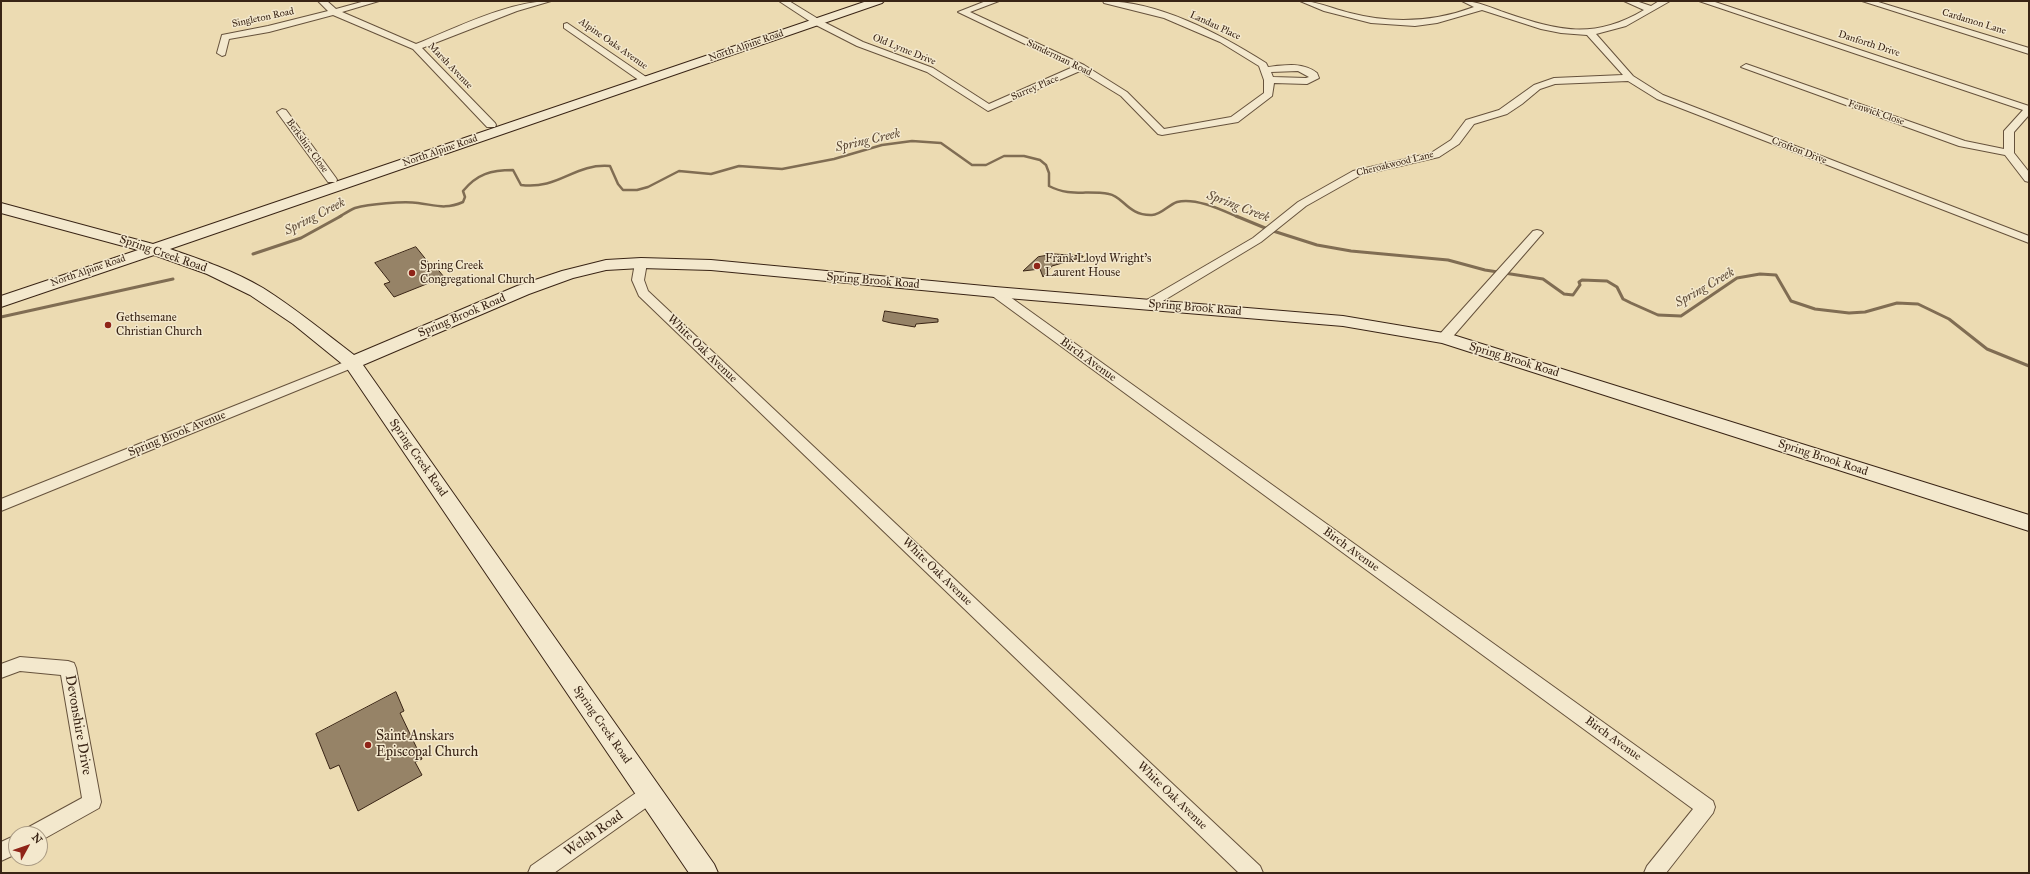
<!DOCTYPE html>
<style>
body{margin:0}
#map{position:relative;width:2030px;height:874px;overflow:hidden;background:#ecdbb2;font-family:"IM FELL Great Primer",serif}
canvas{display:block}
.frame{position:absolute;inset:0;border:2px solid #392415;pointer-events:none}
.north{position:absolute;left:8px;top:826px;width:40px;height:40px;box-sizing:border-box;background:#f3e8cd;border:1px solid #a99a83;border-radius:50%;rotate:50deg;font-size:11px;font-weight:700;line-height:16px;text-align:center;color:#392415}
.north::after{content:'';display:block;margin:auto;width:14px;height:18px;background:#8f2418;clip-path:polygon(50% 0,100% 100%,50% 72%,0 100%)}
</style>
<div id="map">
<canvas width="2030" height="874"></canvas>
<div class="frame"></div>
<div class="north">N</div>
</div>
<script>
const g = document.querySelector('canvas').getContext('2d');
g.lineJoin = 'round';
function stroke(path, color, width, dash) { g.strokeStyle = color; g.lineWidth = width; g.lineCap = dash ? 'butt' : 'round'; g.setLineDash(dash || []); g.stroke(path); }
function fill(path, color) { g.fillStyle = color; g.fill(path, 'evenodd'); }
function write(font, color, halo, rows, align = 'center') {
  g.font = font + ' "IM FELL Great Primer",serif'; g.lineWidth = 3; g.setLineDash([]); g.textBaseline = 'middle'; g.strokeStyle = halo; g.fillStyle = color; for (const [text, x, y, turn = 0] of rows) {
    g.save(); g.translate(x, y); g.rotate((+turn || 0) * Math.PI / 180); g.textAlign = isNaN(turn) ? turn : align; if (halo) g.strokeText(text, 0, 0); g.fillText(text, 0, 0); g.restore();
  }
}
const streamFar1 = new Path2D(`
 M 339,217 C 344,214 350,210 355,208 C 369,204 403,201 418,203 C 435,205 445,210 463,202 L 465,197 L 463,191 C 477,174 491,170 513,170 L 521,185 C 559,190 574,163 610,166 L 618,184 L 623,190 L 637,190 L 648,187 L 679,171 L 711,174 L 739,166 L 782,169 L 834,159 L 882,145 L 912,141 L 941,143 L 972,165 L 986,165 L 1004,156 L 1024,156 L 1040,160 L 1046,165 L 1049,173 L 1049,186 C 1070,197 1087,190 1109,194 C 1123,196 1128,216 1152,215 C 1161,215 1168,205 1177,202 C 1195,197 1222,210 1238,217`);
const stream = new Path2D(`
 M 1236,216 L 1270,230 L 1317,245 L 1351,251 L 1448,260 L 1485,270 L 1543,279 L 1564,294 L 1573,295 L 1580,285 L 1579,282 L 1582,280 L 1607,281 L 1617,287 L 1623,299 L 1631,303 L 1658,315 L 1681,316 L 1737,278 L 1760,274 L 1776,275 L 1791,301 L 1815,309 L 1849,313 L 1865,312 L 1897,303 L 1918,304 L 1949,319 L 1987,349 L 2029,366
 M 253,254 L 301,238 L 341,216
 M 1,317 L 173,279`);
const building = new Path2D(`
 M 416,247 L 432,267 L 435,266 L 444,277 L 394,297 L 384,284 L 390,282 L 375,263 Z
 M 1055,254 L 1083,256 L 1083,257 L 1052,266 L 1043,277 L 1040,269 L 1023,271 L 1038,257 Z
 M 885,311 L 938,319 L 938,322 L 916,324 L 915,327 L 891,323 L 883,321 Z
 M 396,692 L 404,711 L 400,713 L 422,759 L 415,762 L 422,775 L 358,811 L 339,765 L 330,769 L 316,734 Z`);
const street = new Path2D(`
 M 318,1 L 327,1 L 336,9 L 365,1 L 379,1 L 342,12 L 416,44 C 456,28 509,1 551,1 L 517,11 L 422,48 L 495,123 L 496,125 L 495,127 L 487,127 L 413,49 L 333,15 L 269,32 L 229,39 L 225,55 L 222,56 L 217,53 L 222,35 L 268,26 L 328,11 Z
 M 779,1 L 789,1 L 820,20 L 863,42 L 933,68 L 989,104 L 1073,67 L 958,12 L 986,1 L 999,1 L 970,12 L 1084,65 L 1127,92 L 1164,129 L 1231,117 L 1264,93 L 1264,80 L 1259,66 L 1220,42 L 1164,18 L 1104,3 L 1103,1 C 1159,1 1220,34 1266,63 L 1268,67 C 1285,65 1303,62 1317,73 L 1319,78 L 1307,84 L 1274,83 L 1272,96 L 1238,122 L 1162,135 L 1158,134 L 1121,96 L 1080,71 L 988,111 L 927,72 L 857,46 L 814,24 ZM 1298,71 L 1309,77 L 1306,78 L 1273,77 L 1271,72 Z
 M 1300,1 C 1317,1 1333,9 1350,13 C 1392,24 1434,22 1474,7 L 1462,1 C 1478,1 1491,8 1506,13 C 1559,31 1593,40 1644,10 L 1624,1 L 1636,1 L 1651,6 L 1659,1 L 1670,1 L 1626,26 L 1596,34 L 1633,76 L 1663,95 L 2029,236 L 2029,243 L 1657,99 L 1628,81 L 1555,84 L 1540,89 L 1522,104 L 1507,114 L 1474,124 L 1459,144 L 1439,157 L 1361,175 L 1306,206 L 1261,242 L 1153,307 L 1145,307 L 1143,304 L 1145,301 L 1253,238 L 1298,202 L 1353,171 L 1431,153 L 1451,140 L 1466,120 L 1499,110 L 1534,85 L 1554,78 L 1623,75 L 1587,35 L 1561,33 L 1541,29 L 1482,10 L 1437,23 L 1415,26 L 1371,23 L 1324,11 Z
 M 1699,1 L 1712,1 L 2029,106 L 2029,115 L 2014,132 L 2014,153 L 2029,172 L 2029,182 L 2025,181 L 2005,155 L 1959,146 L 1741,67 L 1746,64 L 1749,65 L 1965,141 L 2004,149 L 2004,131 L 2023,110 Z
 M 1862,1 L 1875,1 L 2029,48 L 2029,54 Z
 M 567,23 L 649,79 L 649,83 L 643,83 L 564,28 L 564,24 Z
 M 282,109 L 286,110 L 336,178 L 337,180 L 336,182 L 328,182 L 277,112 Z
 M 1537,230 L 1541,231 L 1543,233 L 1541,235 L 1449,341 L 1439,341 L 1438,338 L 1439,335 L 1533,231 Z
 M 641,259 L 647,263 L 644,280 L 648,291 L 1260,866 L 1263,873 L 1239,873 L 639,296 L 632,280 L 635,263 Z
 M 995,288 L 999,289 L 1713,801 L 1715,807 L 1713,813 L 1666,873 L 1644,873 L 1647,866 L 1693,809 L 991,295 L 989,292 Z
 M 352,359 L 357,360 L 359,363 L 357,366 L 1,511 L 1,499 Z
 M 20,657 L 68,661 L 74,663 L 76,668 L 101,802 L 99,808 L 40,841 L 40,834 L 25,834 L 27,828 L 82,798 L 61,675 L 20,671 L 1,678 L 1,664 Z
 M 650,785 L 657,788 L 659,794 L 657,800 L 554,873 L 528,873 L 531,866 L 643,788 Z
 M 16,835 L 16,854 L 1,861 L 1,842 Z`);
const secondary = new Path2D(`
 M 867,1 L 884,1 L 882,3 L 170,249 C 202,260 234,271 263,288 C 295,308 324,332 354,355 L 517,286 L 562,271 L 606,260 L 641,258 L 711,260 L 995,287 L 1343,316 L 1450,334 L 2029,515 L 2029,531 L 1442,343 L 1343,326 L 995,297 L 711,270 L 641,268 L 606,270 L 573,278 L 529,294 L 363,365 L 714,864 L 718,873 L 689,873 L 346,367 L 293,324 L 250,295 L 207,274 L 154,255 L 1,307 L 1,296 L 138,250 L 1,213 L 1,203 L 153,244 Z`);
const markers = [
 [1037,266,4,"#8f2418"],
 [412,273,4,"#8f2418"],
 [108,325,4,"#8f2418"],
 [368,745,4,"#8f2418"]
];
const farStreetnames = [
 ["Singleton Road",263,18,-12],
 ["Cardamon Lane",1974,22,17],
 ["Landau Place",1215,26,25],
 ["Alpine Oaks Avenue",613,44,35],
 ["Danforth Drive",1869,44,18],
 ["North Alpine Road",746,46,-19],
 ["Old Lyme Drive",904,50,22],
 ["Sunderman Road",1059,58,26],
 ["Marsh Avenue",450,66,46],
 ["Surrey Place",1035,88,-23],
 ["Fenwick Close",1876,113,19],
 ["Berkshire Close",307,146,54],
 ["North Alpine Road",440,151,-19],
 ["Crofton Drive",1799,151,21],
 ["Cheroakwood Lane",1395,164,-14],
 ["North Alpine Road",88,271,-19]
];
const streetNames = [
 ["Spring Creek Road",163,254,19],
 ["Spring Brook Road",873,281,5],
 ["Spring Brook Road",1195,308,5],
 ["Spring Brook Road",462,316,-23],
 ["White Oak Avenue",702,349,44],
 ["Birch Avenue",1088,360,36],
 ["Spring Brook Road",1514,360,17],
 ["Spring Brook Avenue",177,434,-22],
 ["Spring Creek Road",418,458,55],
 ["Spring Brook Road",1823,458,18],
 ["Birch Avenue",1351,550,36],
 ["White Oak Avenue",937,572,44],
 ["Spring Creek Road",602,725,55],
 ["Birch Avenue",1613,739,36],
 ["White Oak Avenue",1172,796,44]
];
const poiNames = [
 ["Frank Lloyd Wright's",1045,259],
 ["Laurent House",1045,273],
 ["Spring Creek",420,266],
 ["Congregational Church",420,280],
 ["Gethsemane",116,318],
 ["Christian Church",116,332]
];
const waterNames = [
 ["Spring Creek",868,141,-13],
 ["Spring Creek",1238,207,21],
 ["Spring Creek",315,217,-27],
 ["Spring Creek",1705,288,-30]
];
const nearStreetnames = [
 ["Devonshire Drive",78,725,80],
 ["Welsh Road",594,834,-35]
];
const nearPoinames = [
 ["Saint Anskars",376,737],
 ["Episcopal Church",376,753]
];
stroke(streamFar1, '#806d53', 2.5);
stroke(stream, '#806d53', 3);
fill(building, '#968367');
stroke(building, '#392415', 1);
stroke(street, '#66523c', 2);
stroke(secondary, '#392415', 2);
fill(street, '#f3e8cd');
fill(secondary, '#f3e8cd');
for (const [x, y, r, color] of markers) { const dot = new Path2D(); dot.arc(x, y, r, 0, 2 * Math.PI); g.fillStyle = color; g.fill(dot); stroke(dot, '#f3e8cd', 1.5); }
write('10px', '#392415', '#f3e8cd', farStreetnames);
write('12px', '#392415', '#f3e8cd', streetNames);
write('12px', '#392415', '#f3e8cd', poiNames, 'left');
write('italic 13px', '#5c4834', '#f3e8cd', waterNames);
write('14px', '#392415', '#f3e8cd', nearStreetnames);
write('14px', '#392415', '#f3e8cd', nearPoinames, 'left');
</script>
